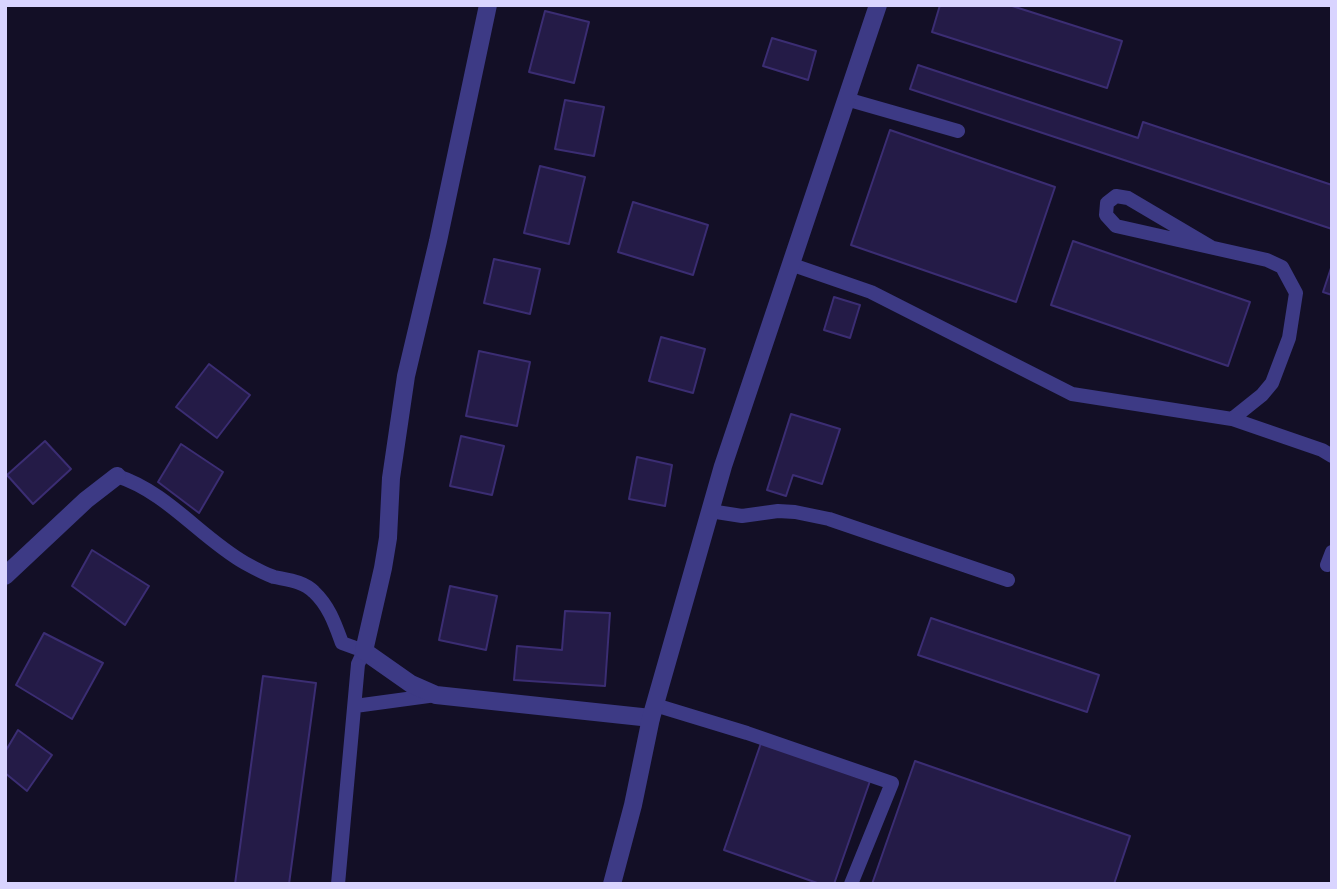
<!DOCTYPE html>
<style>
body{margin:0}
#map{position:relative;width:1337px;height:889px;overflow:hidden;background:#130f26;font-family:Rubik,sans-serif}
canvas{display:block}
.frame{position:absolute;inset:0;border:7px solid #d9d4ff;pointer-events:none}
</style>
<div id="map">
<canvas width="1337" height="889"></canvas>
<div class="frame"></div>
</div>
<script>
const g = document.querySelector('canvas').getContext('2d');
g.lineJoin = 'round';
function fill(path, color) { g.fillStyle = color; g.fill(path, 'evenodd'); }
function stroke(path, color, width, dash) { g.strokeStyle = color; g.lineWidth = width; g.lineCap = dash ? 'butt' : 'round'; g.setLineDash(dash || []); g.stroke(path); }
const building = new Path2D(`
 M 940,5 L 1009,5 L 1122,41 L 1107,88 L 932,32 Z
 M 545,11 L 589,22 L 574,83 L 529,72 Z
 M 772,38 L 816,51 L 808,80 L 763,66 Z
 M 918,65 L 1138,138 L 1143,122 L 1332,185 L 1332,229 L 910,89 Z
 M 565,100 L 604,107 L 594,156 L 555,149 Z
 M 890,130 L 1055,187 L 1016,302 L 851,245 Z
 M 540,166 L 585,177 L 569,244 L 524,233 Z
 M 633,202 L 708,225 L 693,275 L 618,252 Z
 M 1073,241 L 1250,302 L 1228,366 L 1051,305 Z
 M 494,259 L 540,269 L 530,314 L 484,303 Z
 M 1332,265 L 1332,295 L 1323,292 Z
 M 834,297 L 860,305 L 850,338 L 824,330 Z
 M 661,337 L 705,349 L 693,393 L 649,381 Z
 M 479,351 L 530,362 L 517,426 L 466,416 Z
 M 209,364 L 250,395 L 217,438 L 176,407 Z
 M 791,414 L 840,429 L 822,484 L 793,475 L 786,496 L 767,490 Z
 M 461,436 L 504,446 L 492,495 L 450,486 Z
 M 45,441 L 71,469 L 33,504 L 7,475 Z
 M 181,444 L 223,472 L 199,513 L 158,482 Z
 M 637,457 L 672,465 L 665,506 L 629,499 Z
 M 92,550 L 149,586 L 125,625 L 72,586 Z
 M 450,586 L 497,596 L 486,650 L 439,640 Z
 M 565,611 L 610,613 L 605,686 L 514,680 L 517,646 L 562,650 Z
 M 931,618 L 1099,675 L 1087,712 L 918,655 Z
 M 44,633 L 103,663 L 72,719 L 16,685 Z
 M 263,676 L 316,683 L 289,884 L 235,884 Z
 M 18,730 L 52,755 L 27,791 L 5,773 L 5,752 Z
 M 761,743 L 870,781 L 834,884 L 820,884 L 724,850 Z
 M 915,761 L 1130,836 L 1114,884 L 872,884 Z`);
const service = new Path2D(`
 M 846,99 L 958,131
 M 1211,247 L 1128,198 L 1116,196 L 1107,203 L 1106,215 L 1116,226 L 1267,260 L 1282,267 L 1296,293 L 1289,338 L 1272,383 L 1262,395 L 1232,419
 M 790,264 L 871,292 L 1072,394 L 1232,419 L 1322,450 L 1332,456
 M 117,476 C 167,492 200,537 245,563 C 254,568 265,574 274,577 C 288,580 303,581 314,592 C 329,606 335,624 342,643 L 364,651 L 358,664 L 338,884
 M 710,511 L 742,516 L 778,511 L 795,512 L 829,519 L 1008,580
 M 1327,565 L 1332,552
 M 655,705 L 747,733 L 892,783 L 851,884
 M 355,706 L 436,695`);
const minor = new Path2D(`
 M 488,5 L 438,241 L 406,376 L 391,478 L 388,538 L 383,568 L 364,651 L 411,684 L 436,695 L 651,718
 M 5,576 L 86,500 L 117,476`);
const tertiary = new Path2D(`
 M 612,884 L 633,805 L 651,718 L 723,466 L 878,5`);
fill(building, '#241b47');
stroke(building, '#3b2d73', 2);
stroke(service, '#3d3a85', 14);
stroke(minor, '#3d3a85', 18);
stroke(tertiary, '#3d3a85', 18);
</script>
